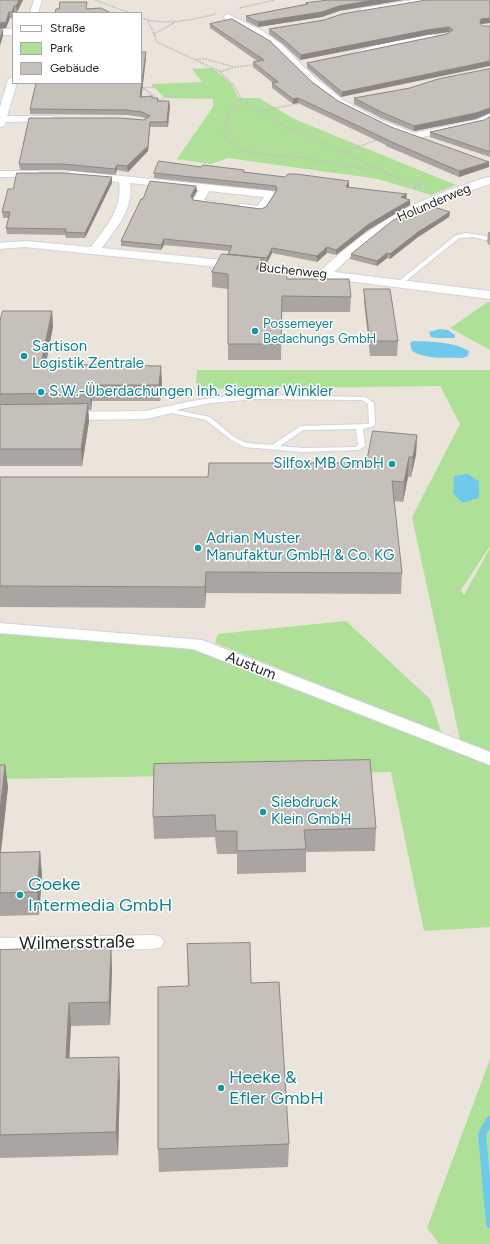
<!DOCTYPE html>
<meta charset="utf-8">
<style>
body{margin:0}
#map{position:relative;width:490px;height:1244px;overflow:hidden;background:#eae4da;font-family:Figtree,sans-serif}
canvas{display:block}
.legend{position:absolute;left:12px;top:12px;width:130px;height:72px;box-sizing:border-box;background:#fff;border:1px solid #a9a9a9;margin:0;padding:5px 7px;list-style:none;font-size:12px;color:#282828}
.legend li{display:flex;align-items:center;gap:8px;height:20px}
.legend b{width:20px;border:1px solid #a9a9a9}
</style>
<div id="map">
<canvas width="490" height="1244"></canvas>
<ul class="legend">
<li><b style="height:5px;background:#fff"></b>Straße</li>
<li><b style="height:11px;background:#afe097"></b>Park</li>
<li><b style="height:11px;background:#c6c0ba"></b>Gebäude</li>
</ul>
</div>
<script>
const g = document.querySelector('canvas').getContext('2d');
g.lineJoin = 'round';
function fill(path, color) { g.fillStyle = color; g.fill(path, 'evenodd'); }
function stroke(path, color, width, dash) { g.strokeStyle = color; g.lineWidth = width; g.lineCap = dash ? 'butt' : 'round'; g.setLineDash(dash || []); g.stroke(path); }
function write(font, color, halo, rows, align = 'center') {
  g.font = font + ' Figtree,sans-serif'; g.lineWidth = 3; g.setLineDash([]); g.textBaseline = 'middle'; g.strokeStyle = halo; g.fillStyle = color; for (const [text, x, y, turn = 0] of rows) {
    g.save(); g.translate(x, y); g.rotate((+turn || 0) * Math.PI / 180); g.textAlign = isNaN(turn) ? turn : align; if (halo) g.strokeText(text, 0, 0); g.fillText(text, 0, 0); g.restore();
  }
}
const green = new Path2D(`
 M 212,68 L 231,83 L 238,98 L 259,98 L 294,119 L 456,185 L 431,195 L 378,179 L 228,158 L 211,164 L 177,159 L 213,107 L 213,99 L 219,99 L 165,98 L 151,84 L 202,82 L 192,69 Z
 M 488,302 L 490,302 L 490,350 L 450,328 Z
 M 197,370 L 490,370 L 490,546 L 461,590 L 464,595 L 490,548 L 490,927 L 424,931 L 391,772 L 0,779 L 0,628 L 196,644 L 462,749 L 412,517 L 460,424 L 440,386 L 196,389 Z
 M 346,621 L 430,699 L 442,734 L 215,643 L 218,634 Z
 M 490,1059 L 490,1244 L 439,1244 L 427,1228 Z`);
const water = new Path2D(`
 M 440,329 L 448,330 L 455,335 L 455,338 L 437,338 L 431,337 L 429,332 Z
 M 413,341 C 433,342 451,341 469,351 L 468,356 L 463,358 C 446,357 427,360 412,351 L 410,343 Z
 M 468,474 L 479,481 L 479,498 L 462,503 L 453,493 L 454,476 Z`);
const stream = new Path2D(`
 M 490,1120 L 482,1134 L 490,1224`);
const path = new Path2D(`
 M 95,0 L 130,13
 M 240,8 L 275,0
 M 141,18 C 167,26 191,20 216,14
 M 148,21 L 154,34
 M 174,23 L 154,34 L 157,42 L 219,71 L 233,84 L 241,99 L 286,127 L 346,153 L 381,171 L 426,189
 M 196,59 L 206,59 L 234,67
 M 220,72 L 234,67 L 255,65
 M 137,83 L 160,101 L 160,103
 M 143,88 L 154,87
 M 241,99 L 229,113 L 223,134 L 236,147 L 252,153 L 296,157 L 377,171
 M 160,101 L 165,97
 M 261,111 L 301,103
 M 344,152 L 379,139
 M 416,190 L 414,188 L 416,185 L 427,183`);
const service = new Path2D(`
 M 465,233 L 473,234 L 490,237 L 490,241 L 473,237 L 459,238 L 402,284 L 398,284 L 398,282 L 455,236 Z
 M 256,395 L 365,397 L 374,403 L 375,425 L 374,426 L 363,429 L 365,446 L 358,450 L 303,452 L 244,447 L 230,439 L 206,420 L 167,412 L 164,410 C 178,399 236,396 256,395 ZM 256,399 L 362,400 L 368,404 L 369,424 L 301,426 L 272,445 L 246,443 L 234,437 L 210,417 L 176,410 L 211,403 ZM 356,429 L 358,445 L 355,447 L 303,448 L 280,446 L 303,430 Z`);
const minor = new Path2D(`
 M 34,0 L 42,0 L 38,13 L 30,13 Z
 M 413,0 L 433,0 L 429,3 L 362,14 L 358,11 L 362,8 Z
 M 228,14 L 261,30 L 282,45 L 313,76 L 343,100 L 376,118 L 414,133 L 476,120 L 490,114 L 490,121 L 479,125 L 413,139 L 409,138 L 368,122 L 337,104 L 307,80 L 276,49 L 255,34 L 225,19 L 224,17 L 225,15 Z
 M 0,29 L 13,29 L 13,35 L 0,35 Z
 M 433,34 L 438,37 L 436,39 L 379,50 L 355,58 L 350,55 L 352,53 L 377,45 Z
 M 13,77 L 13,83 L 17,83 L 7,116 L 50,116 L 54,117 L 55,119 L 54,121 L 6,122 L 4,126 L 0,127 L 0,107 L 8,80 Z
 M 0,171 L 38,171 L 43,174 L 38,177 L 0,177 Z
 M 72,171 L 271,191 L 276,194 L 265,212 C 258,214 240,213 235,207 L 241,204 L 258,206 L 264,197 L 209,191 L 204,200 L 222,203 L 224,205 L 218,208 L 193,204 L 192,202 L 199,190 L 130,183 C 134,209 116,228 102,248 L 321,270 C 367,229 400,207 458,187 C 469,184 479,179 490,177 L 490,184 C 464,193 437,201 412,213 C 383,228 358,249 334,272 L 490,291 L 490,299 L 324,278 L 25,247 L 0,249 L 0,243 L 25,241 L 91,247 C 106,227 123,208 119,182 L 68,176 L 67,174 L 68,172 Z
 M 167,406 L 172,407 L 174,410 L 172,413 L 146,419 L 68,420 L 63,419 L 61,416 L 63,413 L 68,412 L 146,411 Z
 M 0,623 L 202,640 L 490,752 L 490,765 L 193,649 L 0,633 Z
 M 154,935 L 161,937 L 164,942 L 161,947 L 154,949 L 0,952 L 0,938 Z`);
const wall = new Path2D(`
 M 0,0 L 23,0 L 17,12 L 14,12 L 13,18 L 10,18 L 6,28 Z
 M 490,0 L 490,23 L 481,24 L 341,97 L 307,68 L 307,63 L 447,34 L 450,32 L 449,32 L 427,35 L 300,60 L 284,45 L 269,34 L 269,29 L 324,20 Z
 M 306,3 L 339,11 L 322,17 L 258,27 L 246,21 L 246,16 L 306,4 Z
 M 210,24 L 312,82 L 338,101 L 391,127 L 489,167 L 459,177 L 386,146 L 386,145 L 298,103 L 293,104 L 272,88 L 272,83 L 273,83 L 253,67 L 253,62 L 257,61 L 210,28 Z
 M 146,57 L 141,97 L 152,98 L 158,101 L 169,101 L 168,127 L 150,127 L 148,151 L 128,172 L 117,170 L 115,175 L 63,170 L 20,170 L 19,164 L 146,119 L 142,117 L 127,115 L 30,114 L 30,109 Z
 M 410,88 L 476,119 L 414,131 L 381,118 L 354,104 L 354,98 Z
 M 490,117 L 490,157 L 430,137 L 430,132 L 484,120 Z
 M 201,167 L 244,172 L 349,187 L 348,187 L 406,199 L 410,205 L 368,230 L 336,255 L 327,253 L 317,262 L 272,253 L 267,263 L 262,263 L 262,270 L 287,279 L 351,297 L 350,312 L 282,312 L 281,360 L 228,360 L 228,289 L 212,287 L 212,272 L 228,254 L 229,251 L 164,245 L 161,250 L 121,246 L 121,241 L 143,199 L 196,186 L 197,191 L 192,199 L 193,200 L 261,209 L 266,207 L 276,191 L 154,178 L 154,173 Z
 M 112,177 L 112,183 L 85,238 L 66,238 L 65,235 L 7,234 L 6,228 L 9,218 L 3,218 L 2,212 L 13,189 Z
 M 450,212 L 449,217 L 418,237 L 390,259 L 387,258 L 377,266 L 350,259 L 351,254 Z
 M 488,232 L 490,232 L 490,246 L 487,242 Z
 M 364,289 L 398,341 L 397,356 L 370,356 L 364,302 Z
 M 52,311 L 53,327 L 46,364 L 162,382 L 160,401 L 92,401 L 91,410 L 88,410 L 89,421 L 82,466 L 0,466 L 0,321 Z
 M 417,435 L 416,455 L 411,477 L 408,477 L 403,502 L 394,501 L 402,573 L 401,594 L 206,593 L 205,608 L 0,607 L 0,477 L 208,477 L 366,463 Z
 M 154,764 L 376,828 L 375,851 L 306,852 L 306,872 L 237,874 L 237,854 L 217,854 L 215,837 L 154,839 L 153,817 Z
 M 0,765 L 5,765 L 8,787 L 1,853 L 40,852 L 42,875 L 39,915 L 0,916 Z
 M 187,944 L 251,983 L 289,1144 L 288,1167 L 159,1172 L 158,1149 L 188,986 Z
 M 111,947 L 112,970 L 110,1025 L 71,1026 L 69,1058 L 120,1080 L 118,1155 L 0,1158 L 0,950 Z`);
const shadedWall = new Path2D(`
 M 19,0 L 23,0 L 17,12 L 16,6 Z
 M 374,0 L 404,0 L 339,11 L 322,17 L 258,27 L 258,22 L 339,6 Z
 M 14,6 L 14,13 L 13,13 L 13,18 L 12,12 Z
 M 9,12 L 10,18 L 6,28 L 0,29 L 0,23 Z
 M 490,18 L 490,23 L 481,24 L 480,23 L 481,19 Z
 M 449,27 L 449,32 L 427,35 L 300,60 L 301,55 L 427,30 Z
 M 3,30 L 3,36 L 0,46 L 0,38 Z
 M 146,52 L 146,57 L 141,102 L 140,97 Z
 M 490,61 L 490,66 L 341,97 L 342,92 Z
 M 298,98 L 298,103 L 293,104 L 293,99 Z
 M 169,101 L 170,106 L 168,127 L 167,122 Z
 M 490,108 L 490,113 L 476,119 L 414,131 L 414,126 Z
 M 150,122 L 148,151 L 128,172 L 127,166 Z
 M 489,162 L 489,167 L 459,177 L 459,171 Z
 M 117,165 L 117,170 L 115,175 L 115,169 Z
 M 112,177 L 112,183 L 85,238 L 85,233 Z
 M 349,181 L 349,187 L 345,192 L 346,187 Z
 M 196,186 L 197,191 L 191,201 L 191,196 Z
 M 407,194 L 406,199 L 401,197 Z
 M 410,200 L 410,205 L 368,230 L 336,255 L 336,250 L 369,224 Z
 M 450,212 L 449,217 L 418,237 L 390,259 L 390,254 L 418,232 Z
 M 164,239 L 164,245 L 161,250 L 161,245 Z
 M 327,247 L 327,253 L 317,262 L 317,256 Z
 M 272,248 L 272,253 L 267,263 L 267,258 Z
 M 387,253 L 387,258 L 377,266 L 377,261 Z
 M 262,258 L 262,273 L 256,269 Z
 M 52,311 L 53,327 L 42,381 L 41,364 Z
 M 161,366 L 162,382 L 160,401 L 159,385 Z
 M 91,385 L 92,401 L 91,410 L 90,393 Z
 M 88,404 L 89,421 L 82,466 L 81,449 Z
 M 417,435 L 416,455 L 411,477 L 413,457 Z
 M 409,457 L 408,477 L 403,502 L 404,482 Z
 M 206,572 L 206,593 L 205,608 L 205,587 Z
 M 5,765 L 8,787 L 0,858 L 0,812 Z
 M 40,852 L 42,875 L 39,915 L 37,892 Z
 M 111,947 L 112,970 L 110,1025 L 109,1002 Z
 M 69,1003 L 71,1026 L 68,1081 L 66,1058 Z
 M 119,1057 L 120,1080 L 118,1155 L 116,1132 Z`);
const building = new Path2D(`
 M 0,0 L 19,0 L 16,6 L 14,6 L 12,12 L 9,12 L 6,22 L 0,23 Z
 M 329,0 L 374,0 L 339,6 L 322,12 L 258,22 L 246,16 L 308,4 L 306,3 Z
 M 427,0 L 490,0 L 490,18 L 481,19 L 480,23 L 482,26 L 490,26 L 490,61 L 342,92 L 307,63 L 447,34 L 453,30 L 449,27 L 427,30 L 301,55 L 284,40 L 269,29 L 324,20 L 342,14 Z
 M 60,2 L 87,2 L 86,9 L 101,8 L 111,13 L 55,13 L 56,9 L 59,9 Z
 M 232,19 L 270,41 L 312,82 L 338,101 L 391,127 L 489,162 L 459,171 L 387,140 L 388,140 L 298,98 L 293,99 L 272,83 L 278,82 L 253,62 L 264,60 L 210,24 Z
 M 0,30 L 3,30 L 0,38 Z
 M 141,52 L 146,52 L 140,97 L 152,96 L 152,98 L 158,98 L 157,101 L 169,101 L 167,122 L 150,122 L 148,146 L 127,166 L 117,165 L 115,169 L 63,164 L 19,164 L 29,118 L 120,118 L 144,120 L 150,116 L 142,112 L 126,110 L 30,109 L 36,83 L 141,83 Z
 M 490,69 L 490,108 L 476,113 L 414,126 L 381,112 L 354,98 L 410,88 L 438,79 Z
 M 490,117 L 490,152 L 430,132 L 484,120 Z
 M 159,161 L 201,167 L 203,165 L 244,170 L 243,172 L 285,177 L 288,174 L 296,174 L 349,181 L 346,187 L 407,194 L 401,197 L 410,200 L 369,224 L 336,250 L 327,247 L 317,256 L 272,248 L 267,258 L 228,254 L 232,246 L 164,239 L 161,245 L 121,241 L 141,199 L 143,199 L 150,181 L 196,186 L 191,196 L 193,200 L 261,209 L 266,207 L 277,190 L 276,186 L 154,173 Z
 M 17,173 L 63,173 L 112,177 L 85,233 L 65,232 L 66,229 L 6,228 L 10,212 L 2,212 L 8,189 L 13,189 Z
 M 424,204 L 450,212 L 418,232 L 390,254 L 387,253 L 377,261 L 351,254 L 392,221 Z
 M 222,254 L 262,258 L 256,269 L 286,273 L 287,279 L 349,279 L 351,297 L 282,296 L 281,344 L 228,344 L 228,274 L 212,272 Z
 M 364,289 L 390,289 L 398,341 L 370,341 Z
 M 3,311 L 52,311 L 41,364 L 161,366 L 159,385 L 91,385 L 90,393 L 0,394 L 0,321 Z
 M 88,404 L 81,449 L 0,449 L 0,405 Z
 M 373,431 L 417,435 L 413,457 L 409,457 L 404,482 L 392,481 L 402,573 L 206,572 L 205,587 L 0,586 L 0,477 L 208,477 L 209,463 L 366,463 Z
 M 370,760 L 376,828 L 304,830 L 306,849 L 237,851 L 237,831 L 216,831 L 215,815 L 153,817 L 154,764 Z
 M 0,765 L 5,765 L 0,812 Z
 M 40,852 L 37,892 L 0,893 L 0,853 Z
 M 250,943 L 251,983 L 279,982 L 289,1144 L 158,1149 L 158,987 L 189,986 L 187,944 Z
 M 111,947 L 109,1002 L 69,1003 L 66,1058 L 119,1057 L 116,1132 L 0,1135 L 0,950 Z`);
const markers = [
 [255,331,4,"#0f9aa8"],
 [24,356,4,"#0f9aa8"],
 [41,392,4,"#0f9aa8"],
 [392,464,4,"#0f9aa8"],
 [198,548,4,"#0f9aa8"],
 [263,812,4,"#0f9aa8"],
 [20,895,4,"#0f9aa8"],
 [221,1088,4,"#0f9aa8"]
];
const farStreetnames = [
 ["Holunderweg",434,203,-23],
 ["Buchenweg",293,271,6]
];
const farCulturenames = [
 ["Possemeyer",263,324],
 ["Bedachungs GmbH",263,339]
];
const cultureNames = [
 ["Sartison",32,347],
 ["Logistik Zentrale",32,364],
 ["S.W.-Überdachungen Inh. Siegmar Winkler",49,392],
 ["Silfox MB GmbH",384,464,"right"],
 ["Adrian Muster",206,539],
 ["Manufaktur GmbH & Co. KG",206,556],
 ["Siebdruck",271,803],
 ["Klein GmbH",271,820]
];
const streetNames = [
 ["Austum",251,666,22]
];
const nearCulturenames = [
 ["Goeke",28,885],
 ["Intermedia GmbH",28,906],
 ["Heeke &",229,1078],
 ["Efler GmbH",229,1099]
];
const nearStreetnames = [
 ["Wilmersstraße",77,943,-1]
];
fill(green, '#afe097');
fill(water, '#6fc9eb');
stroke(stream, '#6fc9eb', 8);
stroke(service, '#cfd3e1', 2);
stroke(minor, '#cfd3e1', 2);
stroke(path, '#c3c3c3', 1.5, [2, 1]);
fill(service, '#fff');
fill(minor, '#fff');
fill(wall, '#aaa5a0');
fill(shadedWall, '#8b8682');
fill(building, '#c6c0ba');
stroke(building, '#8b8682', 1);
for (const [x, y, r, color] of markers) { const dot = new Path2D(); dot.arc(x, y, r, 0, 2 * Math.PI); g.fillStyle = color; g.fill(dot); stroke(dot, '#fff', 1.5); }
write('13px', '#282828', '#fff', farStreetnames);
write('13px', '#0d838f', '#fff', farCulturenames, 'left');
write('15px', '#0d838f', '#fff', cultureNames, 'left');
write('15px', '#282828', '#fff', streetNames);
write('18px', '#0d838f', '#fff', nearCulturenames, 'left');
write('18px', '#282828', '#fff', nearStreetnames);
</script>
